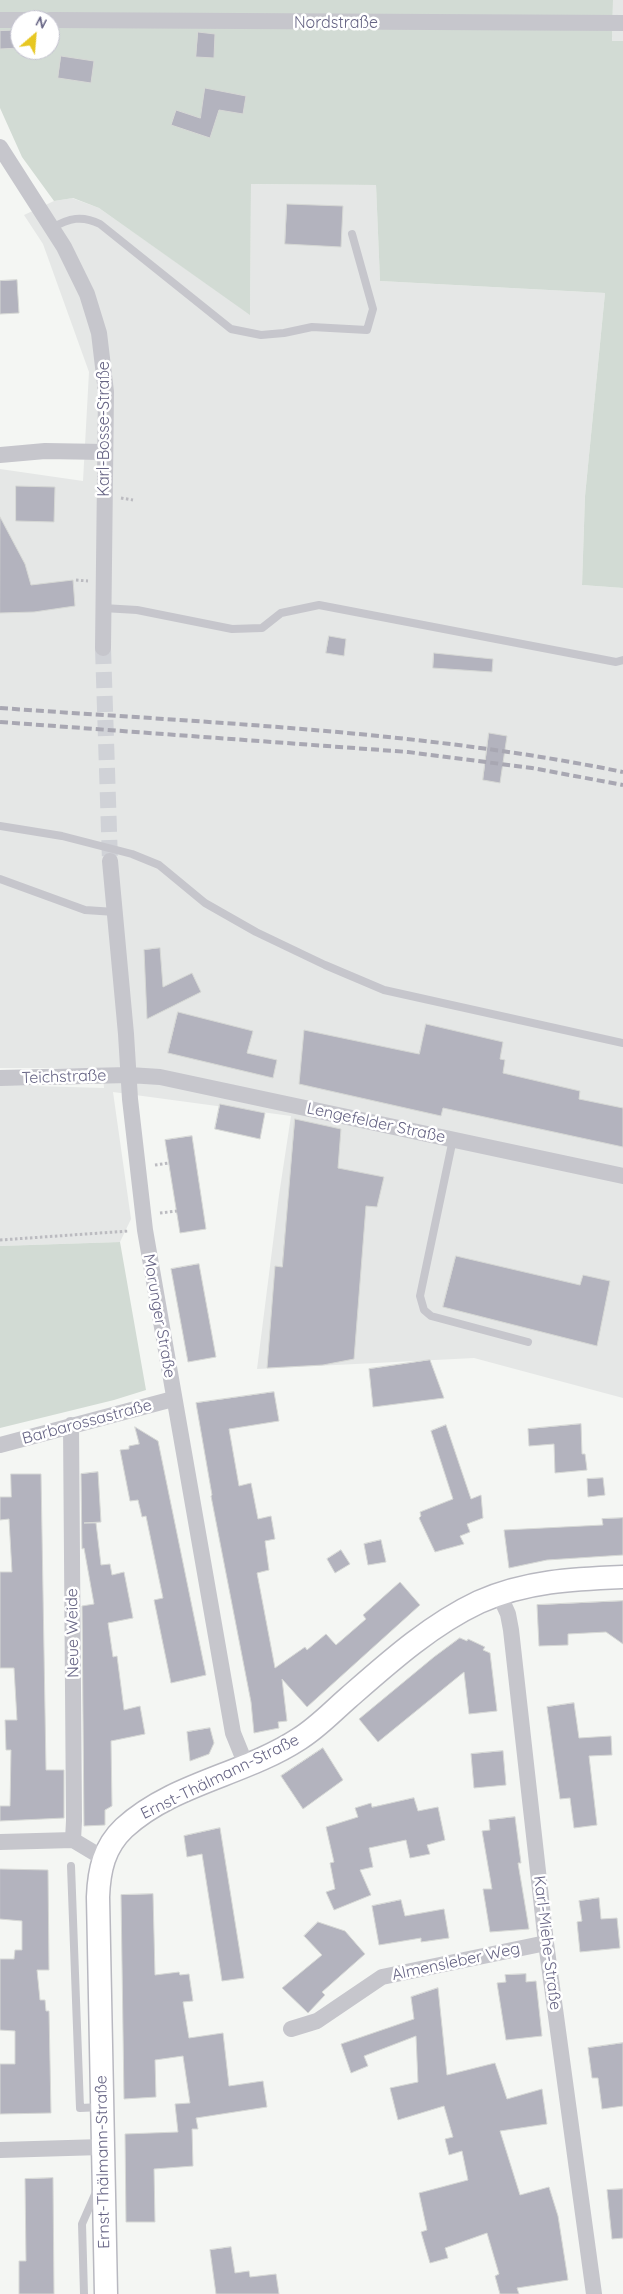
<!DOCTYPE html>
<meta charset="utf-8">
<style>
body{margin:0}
#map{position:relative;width:623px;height:2294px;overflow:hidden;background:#f4f6f3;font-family:Quicksand,sans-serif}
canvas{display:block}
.north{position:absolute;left:10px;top:10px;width:50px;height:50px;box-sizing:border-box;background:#fff;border:1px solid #c2c1ce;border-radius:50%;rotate:27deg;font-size:14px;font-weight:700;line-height:20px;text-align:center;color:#666484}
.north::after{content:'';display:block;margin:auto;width:18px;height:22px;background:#e7c722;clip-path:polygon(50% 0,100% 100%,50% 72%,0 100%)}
</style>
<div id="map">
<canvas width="623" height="2294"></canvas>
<div class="north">N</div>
</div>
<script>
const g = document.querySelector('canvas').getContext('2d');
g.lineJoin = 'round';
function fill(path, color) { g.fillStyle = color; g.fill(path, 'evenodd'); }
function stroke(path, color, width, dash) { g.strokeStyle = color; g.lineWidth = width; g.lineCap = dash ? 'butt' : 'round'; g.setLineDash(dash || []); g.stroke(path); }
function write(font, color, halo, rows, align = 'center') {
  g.font = font + ' Quicksand,sans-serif'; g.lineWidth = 5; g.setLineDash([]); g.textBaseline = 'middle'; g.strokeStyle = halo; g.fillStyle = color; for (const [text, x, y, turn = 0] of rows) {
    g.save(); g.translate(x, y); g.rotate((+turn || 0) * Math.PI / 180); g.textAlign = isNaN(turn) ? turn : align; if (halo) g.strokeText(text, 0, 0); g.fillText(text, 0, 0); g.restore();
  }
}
const built = new Path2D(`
 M 613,0 L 623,0 L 623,41 L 612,41 Z
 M 251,184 L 376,185 L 380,281 L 605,293 L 585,496 L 582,585 L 623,588 L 623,1398 L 474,1358 L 257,1369 L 279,1195 L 291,1116 L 113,1092 L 131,1219 L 120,1242 L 0,1246 L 0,1085 L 104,1088 L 103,1076 L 111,1068 L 0,1068 L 0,469 L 83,481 L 89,372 L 43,244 L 24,215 L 54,201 L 72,198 L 99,208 L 250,314 Z`);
const green = new Path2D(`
 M 0,0 L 613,0 L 612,41 L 623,41 L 623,588 L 582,585 L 585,496 L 605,293 L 380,281 L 376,185 L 251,184 L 250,315 L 99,208 L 73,198 L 54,201 L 22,157 L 0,108 ZM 20,20 L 50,20 L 50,50 L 20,50 Z
 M 120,1242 L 146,1390 L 114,1400 L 0,1428 L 0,1246 Z`);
const building = new Path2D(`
 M 20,30 L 20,48 L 0,49 L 0,31 Z
 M 198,32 L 215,34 L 214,58 L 196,57 Z
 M 61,56 L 94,61 L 91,83 L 58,78 Z
 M 205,88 L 246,96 L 243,114 L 219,110 L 210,138 L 171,125 L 176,110 L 200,118 Z
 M 287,204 L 343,206 L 341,247 L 285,244 Z
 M 17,280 L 19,313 L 0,314 L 0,281 Z
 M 16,486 L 55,487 L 54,522 L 16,521 Z
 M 0,517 L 25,564 L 31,585 L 73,580 L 75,606 L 34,612 L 0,613 Z
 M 329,636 L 346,639 L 344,656 L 326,653 Z
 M 434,653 L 493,659 L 492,672 L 433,668 Z
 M 489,733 L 507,736 L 500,783 L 483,780 Z
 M 160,948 L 163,987 L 192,973 L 201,992 L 147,1019 L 144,950 Z
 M 178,1012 L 253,1031 L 247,1053 L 277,1060 L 273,1078 L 168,1053 Z
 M 426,1024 L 503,1042 L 500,1059 L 505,1060 L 503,1073 L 580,1091 L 579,1099 L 623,1108 L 623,1147 L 443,1108 L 441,1116 L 299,1084 L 304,1030 L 419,1054 Z
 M 220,1104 L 265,1113 L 260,1139 L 215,1129 Z
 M 295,1119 L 341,1129 L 338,1168 L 384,1177 L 377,1207 L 366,1206 L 354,1359 L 323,1365 L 267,1368 L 275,1266 L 282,1267 Z
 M 192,1136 L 206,1229 L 180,1233 L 165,1140 Z
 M 456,1256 L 580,1285 L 583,1275 L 610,1281 L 597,1346 L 443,1307 Z
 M 199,1264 L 216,1357 L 188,1362 L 171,1269 Z
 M 430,1360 L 444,1398 L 373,1407 L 369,1369 Z
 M 274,1392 L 279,1421 L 229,1429 L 239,1486 L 251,1483 L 258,1519 L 271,1516 L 275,1539 L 265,1541 L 269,1570 L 257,1573 L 275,1668 L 305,1647 L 307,1650 L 326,1634 L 336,1645 L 366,1619 L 363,1615 L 400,1582 L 420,1605 L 307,1707 L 282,1679 L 287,1721 L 278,1722 L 279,1728 L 254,1733 L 251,1702 L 211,1496 L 212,1495 L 196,1403 Z
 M 581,1424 L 582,1454 L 585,1454 L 587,1470 L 555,1473 L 554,1444 L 529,1446 L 528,1429 Z
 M 446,1425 L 471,1499 L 481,1495 L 483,1518 L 467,1524 L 470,1532 L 460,1536 L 464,1544 L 435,1552 L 419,1518 L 421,1516 L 420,1512 L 453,1499 L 431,1431 Z
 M 135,1427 L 158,1441 L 206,1675 L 171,1683 L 154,1600 L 163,1598 L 146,1516 L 142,1517 L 138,1500 L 130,1501 L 120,1450 L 129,1449 L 129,1446 L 139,1444 Z
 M 98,1472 L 101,1522 L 84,1523 L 96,1523 L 101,1565 L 110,1564 L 112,1575 L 124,1572 L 133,1618 L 108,1623 L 113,1657 L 117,1656 L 124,1710 L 140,1706 L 145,1734 L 111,1741 L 112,1806 L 105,1810 L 105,1825 L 84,1826 L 82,1606 L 94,1604 L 84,1548 L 82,1549 L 81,1474 Z
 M 11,1474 L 41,1474 L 46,1770 L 64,1770 L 64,1818 L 0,1821 L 0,1806 L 10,1806 L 11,1750 L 6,1750 L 5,1720 L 17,1720 L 14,1668 L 0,1668 L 0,1572 L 12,1572 L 9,1519 L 0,1520 L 0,1497 L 11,1497 Z
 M 603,1478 L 605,1495 L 588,1497 L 587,1479 Z
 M 623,1518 L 623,1555 L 547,1560 L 509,1568 L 504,1530 L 603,1525 L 602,1519 Z
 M 381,1540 L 386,1562 L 368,1565 L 364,1544 Z
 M 341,1550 L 350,1564 L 335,1573 L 327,1559 Z
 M 623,1601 L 623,1644 L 606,1632 L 568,1634 L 568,1645 L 539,1646 L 537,1605 Z
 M 460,1638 L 467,1641 L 468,1639 L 485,1647 L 483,1650 L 490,1653 L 497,1711 L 469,1714 L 464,1672 L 378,1742 L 359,1719 L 434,1657 Z
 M 574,1703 L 579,1738 L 611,1736 L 612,1755 L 589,1756 L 597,1825 L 574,1828 L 570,1798 L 560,1799 L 547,1707 Z
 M 210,1728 L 214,1743 L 209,1754 L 190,1761 L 187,1732 Z
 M 323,1748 L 343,1780 L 303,1809 L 281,1776 Z
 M 503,1751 L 506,1785 L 474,1788 L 471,1754 Z
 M 414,1798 L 418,1811 L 438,1807 L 445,1840 L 427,1845 L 430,1854 L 410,1858 L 406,1840 L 369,1848 L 373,1867 L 360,1870 L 371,1895 L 334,1910 L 326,1892 L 335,1889 L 330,1863 L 334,1862 L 326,1827 L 358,1817 L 355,1808 L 371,1803 L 372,1807 Z
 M 515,1817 L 521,1863 L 518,1863 L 529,1929 L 490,1932 L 483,1889 L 492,1889 L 482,1831 L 490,1830 L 489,1820 Z
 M 220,1828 L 244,1978 L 222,1981 L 202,1854 L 187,1857 L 184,1836 Z
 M 0,1869 L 48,1870 L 49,1970 L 37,1970 L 40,2000 L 45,2000 L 46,2011 L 49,2011 L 51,2113 L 0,2114 L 0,2064 L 15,2064 L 15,2031 L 0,2030 L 0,1959 L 14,1959 L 15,1950 L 22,1950 L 22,1921 L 0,1919 Z
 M 153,1894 L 155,1975 L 179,1972 L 180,1975 L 189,1974 L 193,2001 L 183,2002 L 189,2038 L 223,2033 L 229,2086 L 263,2081 L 267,2107 L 196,2118 L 198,2129 L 192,2129 L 193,2166 L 154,2169 L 155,2222 L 126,2222 L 125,2134 L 178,2132 L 175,2104 L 190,2103 L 183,2056 L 155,2060 L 156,2097 L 124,2099 L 121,1895 Z
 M 599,1898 L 601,1919 L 617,1918 L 620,1948 L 580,1952 L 577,1922 L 582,1921 L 579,1901 Z
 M 401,1900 L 405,1916 L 444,1909 L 449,1938 L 421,1942 L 421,1938 L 379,1945 L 372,1906 Z
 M 318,1922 L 345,1931 L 365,1954 L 322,1992 L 325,1995 L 308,2013 L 282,1988 L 322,1955 L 304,1936 Z
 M 526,1974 L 526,1982 L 536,1981 L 542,2036 L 506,2040 L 497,1983 L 506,1982 L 505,1975 Z
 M 438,1988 L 447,2075 L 495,2063 L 507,2099 L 542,2089 L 547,2124 L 500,2131 L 520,2195 L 549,2187 L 558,2216 L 568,2280 L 517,2288 L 519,2294 L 500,2294 L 495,2276 L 499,2274 L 487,2233 L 445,2248 L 448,2258 L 430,2263 L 421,2232 L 427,2230 L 419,2193 L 468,2180 L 462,2151 L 449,2155 L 445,2139 L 453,2137 L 444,2106 L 398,2120 L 390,2088 L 418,2082 L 416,2036 L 364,2056 L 368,2066 L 351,2073 L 341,2044 L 414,2019 L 411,1997 Z
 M 623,2043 L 623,2106 L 602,2109 L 598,2078 L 592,2078 L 588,2048 Z
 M 53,2178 L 54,2294 L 19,2294 L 19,2261 L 26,2261 L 25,2179 Z
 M 623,2189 L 623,2238 L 612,2239 L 607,2190 Z
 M 231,2247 L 235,2273 L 249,2271 L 250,2277 L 276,2274 L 279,2294 L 216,2294 L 210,2250 Z`);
const streetTunnel = new Path2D(`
 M 103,648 L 110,861`);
const path = new Path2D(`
 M 121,498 L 133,500
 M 76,580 L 88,581
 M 155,1165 L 169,1163
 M 160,1213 L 177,1211
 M 0,1240 L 129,1231`);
const lane = new Path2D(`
 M 52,228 C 69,218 82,215 100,224 L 231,329 L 261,335 L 284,333 L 312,327 L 367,330 L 373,309 L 352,234
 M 103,608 L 137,610 L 232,629 L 262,628 L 281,613 L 319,605 L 616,662 L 623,660
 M 0,826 L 62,836 L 132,854 L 159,865 L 205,903 L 256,932 L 325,965 L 384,990 L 623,1043
 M 0,879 L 85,910 L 115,912
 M 453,1139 L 420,1296 L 424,1310 L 431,1316 L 528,1342
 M 71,1866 L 80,2108 L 101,2107
 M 84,2294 L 82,2224 L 96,2192`);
const street = new Path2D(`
 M 0,20 L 23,20
 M 50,20 L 623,23
 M 0,147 L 64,247 L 87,294 L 99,333 L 106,392 L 103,648
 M 0,455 L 45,451 L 105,452
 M 110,861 L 126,1034 L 130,1099 L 145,1230 L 233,1733 L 246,1765
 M 0,1078 L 129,1075 L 160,1077 L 623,1176
 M 71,1425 L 74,1821 L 73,1840
 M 0,1445 L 173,1399
 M 499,1594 L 508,1614 L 511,1630 L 546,1943 L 594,2294
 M 0,1842 L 73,1840 L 103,1858
 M 291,2029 L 317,2021 L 382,1977 L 546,1943
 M 0,2150 L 102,2147`);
const secondary = new Path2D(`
 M 106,2294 L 98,1897 C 99,1870 104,1847 124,1828 C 173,1783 244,1775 299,1739 C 317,1728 332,1712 348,1698 C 388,1663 430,1625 479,1602 C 526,1581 573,1579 623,1577`);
const rail = new Path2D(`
 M 0,708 C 208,723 418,730 623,772
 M 0,722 L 408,752 L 532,768 L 623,785`);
const streetNames = [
 ["Nordstraße",336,23],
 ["Karl-Bosse-Straße",104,429,-90],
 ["Teichstraße",64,1077,-2],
 ["Lengefelder Straße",376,1123,12],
 ["Morunger Straße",159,1316,80],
 ["Barbarossastraße",87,1422,-15],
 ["Neue Weide",73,1633,-91],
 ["Ernst-Thälmann-Straße",220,1777,-26],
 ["Karl-Miehe-Straße",547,1943,83],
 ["Almensleber Weg",456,1962,-12],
 ["Ernst-Thälmann-Straße",103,2162,-91]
];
fill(built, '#e5e7e6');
fill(green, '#d2dbd4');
fill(building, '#b3b3be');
stroke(building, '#d6d8d5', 1);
stroke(streetTunnel, '#d0d2d7', 16, [16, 8]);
stroke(secondary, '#b8b8c0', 25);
stroke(path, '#bbbbc0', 3, [2.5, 2.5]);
stroke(lane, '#c6c6cc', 8);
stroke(street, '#c6c6cc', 16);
stroke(secondary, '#fff', 22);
stroke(rail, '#a8a7b2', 4, [8, 4]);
write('16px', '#666484', '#fff', streetNames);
</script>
